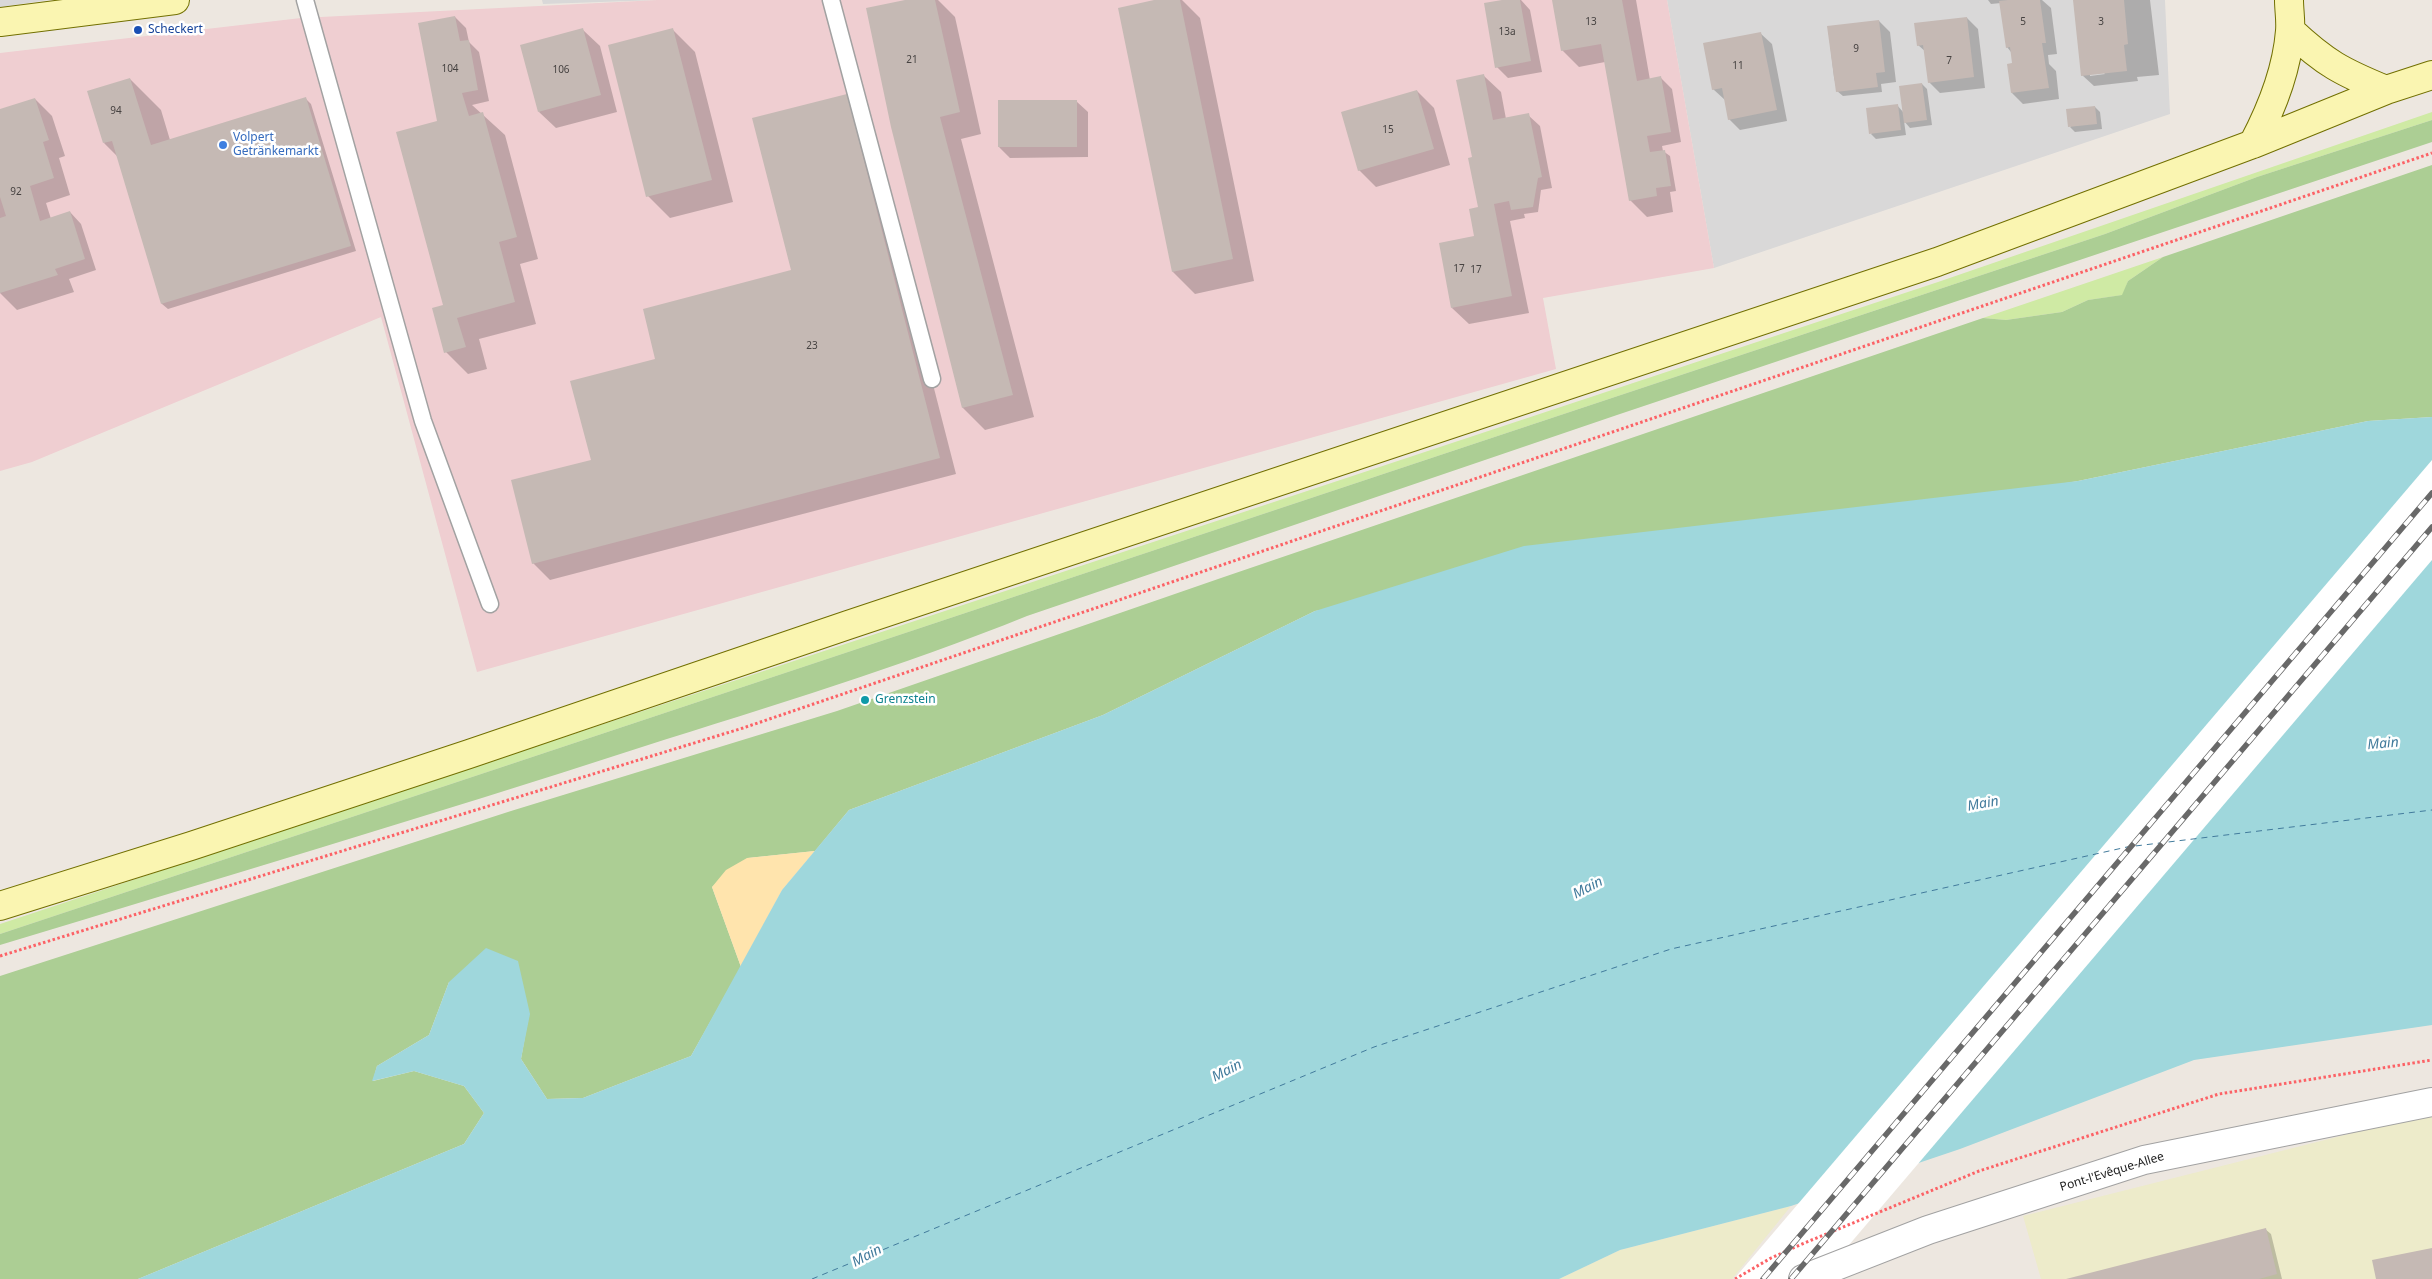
<!DOCTYPE html>
<meta charset="utf-8">
<style>
body{margin:0}
canvas{display:block;background:#ede7e0}
</style>
<canvas width="2432" height="1279"></canvas>
<script>
const g = document.querySelector('canvas').getContext('2d');
g.lineJoin = 'round';
function fill(path, color) { g.fillStyle = color; g.fill(path, 'evenodd'); }
function stroke(path, color, width, dash) { g.strokeStyle = color; g.lineWidth = width; g.lineCap = dash ? 'butt' : 'round'; g.setLineDash(dash || []); g.stroke(path); }
function write(font, color, halo, rows, align = 'center') {
  g.font = font + ' "Noto Sans",sans-serif'; g.lineWidth = 5; g.setLineDash([]); g.textBaseline = 'middle'; g.strokeStyle = halo; g.fillStyle = color; for (const [text, x, y, turn = 0] of rows) {
    g.save(); g.translate(x, y); g.rotate((+turn || 0) * Math.PI / 180); g.textAlign = isNaN(turn) ? turn : align; if (halo) g.strokeText(text, 0, 0); g.fillText(text, 0, 0); g.restore();
  }
}
const residential = new Path2D(`
 M 0,0 L 48,0 L 0,7 Z
 M 542,0 L 658,0 L 543,4 Z
 M 1667,0 L 2165,0 L 2170,114 L 1714,268 Z`);
const commercial = new Path2D(`
 M 658,0 L 1667,0 L 1714,268 L 1543,298 L 1556,369 L 477,672 L 381,317 L 32,462 L 0,471 L 0,53 L 301,18 Z`);
const farmland = new Path2D(`
 M 2432,1113 L 2432,1279 L 2041,1279 L 2023,1216 Z
 M 1791,1206 L 1732,1279 L 1559,1279 L 1620,1250 Z`);
const grass = new Path2D(`
 M 2432,112 L 2432,120 L 2257,177 L 2105,234 L 0,934 L 0,924 L 1938,282 Z
 M 2163,257 L 2128,281 L 2123,295 L 2088,300 L 2062,312 L 2006,320 L 1983,318 Z`);
const forest = new Path2D(`
 M 2432,120 L 2432,142 L 1617,415 L 1027,616 C 901,667 771,706 642,747 C 429,816 214,880 0,945 L 0,934 L 2105,234 L 2257,177 Z
 M 2432,165 L 2432,417 L 2368,421 L 2078,481 L 1315,611 L 1103,715 L 849,810 L 815,851 L 748,858 L 712,887 L 741,967 L 691,1056 L 583,1098 L 547,1099 L 521,1059 L 529,1014 L 449,982 L 429,1035 L 377,1066 L 373,1081 L 414,1071 L 464,1086 L 484,1113 L 464,1144 L 138,1279 L 0,1279 L 0,976 L 511,811 L 837,711 L 1221,578 L 1983,318 L 2006,320 L 2062,312 L 2088,300 L 2122,295 L 2128,281 L 2163,257 Z`);
const sand = new Path2D(`
 M 815,851 L 782,890 L 741,967 L 712,887 L 726,870 L 747,858 Z`);
const water = new Path2D(`
 M 2432,417 L 2432,1025 L 2194,1060 L 1960,1149 L 1791,1206 L 1620,1250 L 1559,1279 L 138,1279 L 464,1144 L 484,1113 L 464,1086 L 414,1071 L 372,1081 L 377,1066 L 429,1035 L 449,982 L 486,948 L 518,961 L 530,1014 L 521,1059 L 547,1099 L 583,1098 L 691,1056 L 782,890 L 849,810 L 1103,715 L 1315,611 L 1524,546 L 2078,481 L 2368,421 Z`);
const pier = new Path2D(`
 M 2432,460 L 2432,560 L 1820,1279 L 1734,1279 Z`);
const shadow = new Path2D(`
 M 911,0 L 938,0 L 955,17 L 981,134 L 961,139 L 1034,417 L 985,430 L 963,408 Z
 M 1160,0 L 1182,0 L 1200,18 L 1254,281 L 1195,294 L 1173,272 Z
 M 1509,0 L 1521,0 L 1530,10 L 1542,72 L 1508,78 L 1497,67 Z
 M 1553,0 L 1636,0 L 1650,80 L 1661,78 L 1672,89 L 1681,142 L 1662,146 L 1663,151 L 1670,156 L 1676,191 L 1670,192 L 1673,212 L 1647,217 L 1630,200 L 1605,62 L 1579,67 L 1562,50 Z
 M 1988,0 L 2042,0 L 2051,8 L 2057,54 L 2048,55 L 2049,64 L 2056,71 L 2059,99 L 2023,104 L 2012,93 L 2014,64 L 2011,52 L 2007,47 L 2001,3 L 1991,4 Z
 M 2074,0 L 2150,0 L 2159,75 L 2137,77 L 2138,81 L 2094,86 L 2082,75 ZM 2103,72 L 2105,74 L 2090,76 L 2090,73 Z
 M 455,17 L 466,28 L 469,42 L 479,52 L 489,101 L 472,105 L 505,135 L 538,259 L 520,264 L 536,324 L 479,339 L 487,369 L 468,374 L 446,352 L 438,122 Z
 M 1967,18 L 1978,29 L 1985,88 L 1940,93 L 1929,82 L 1926,52 L 1918,45 Z
 M 1879,21 L 1890,32 L 1896,82 L 1881,84 L 1882,92 L 1843,96 L 1837,91 L 1834,77 L 1828,27 Z
 M 583,30 L 600,46 L 617,112 L 556,128 L 539,112 Z
 M 673,30 L 695,52 L 733,202 L 670,218 L 648,196 Z
 M 1760,33 L 1772,44 L 1787,121 L 1740,130 L 1729,119 L 1725,100 L 1713,89 Z
 M 1484,76 L 1501,92 L 1506,119 L 1528,115 L 1540,126 L 1552,188 L 1541,190 L 1538,212 L 1524,214 L 1525,218 L 1510,221 L 1529,313 L 1469,324 L 1452,308 L 1475,237 L 1479,208 L 1473,158 Z
 M 130,79 L 161,110 L 170,140 L 306,99 L 311,104 L 356,251 L 168,309 L 162,304 L 118,157 L 104,143 Z
 M 1922,84 L 1927,89 L 1932,125 L 1910,128 L 1904,121 L 1906,135 L 1876,139 L 1871,134 L 1897,105 L 1903,112 Z
 M 1417,91 L 1434,108 L 1450,165 L 1376,187 L 1359,170 Z
 M 846,95 L 863,112 L 956,474 L 550,580 L 533,563 L 592,461 L 657,360 L 793,271 Z
 M 35,99 L 52,116 L 65,156 L 59,158 L 70,195 L 46,203 L 51,219 L 70,212 L 81,224 L 96,270 L 69,279 L 74,292 L 17,310 L 0,293 L 0,110 Z
 M 1076,101 L 1088,112 L 1088,157 L 1010,158 L 999,147 Z
 M 2095,107 L 2100,112 L 2102,129 L 2075,132 L 2070,127 Z
 M 2265,1229 L 2271,1234 L 2282,1279 L 2071,1279 Z`);
const ferry = new Path2D(`
 M 812,1279 L 1374,1047 L 1671,949 L 2127,847 L 2432,810`);
const building = new Path2D(`
 M 905,0 L 935,0 L 960,112 L 940,117 L 1013,395 L 962,408 L 891,127 L 866,8 Z
 M 1154,0 L 1180,0 L 1233,259 L 1172,272 L 1118,8 Z
 M 1502,0 L 1520,0 L 1531,61 L 1495,68 L 1484,3 Z
 M 1552,0 L 1622,0 L 1637,81 L 1661,76 L 1671,132 L 1647,136 L 1650,152 L 1665,150 L 1671,186 L 1656,188 L 1657,196 L 1629,201 L 1601,44 L 1561,51 Z
 M 2008,0 L 2040,0 L 2046,43 L 2042,43 L 2049,88 L 2011,93 L 2007,64 L 2012,63 L 2010,47 L 2006,48 L 1999,1 Z
 M 2073,0 L 2124,0 L 2128,44 L 2124,45 L 2127,71 L 2081,76 Z
 M 455,16 L 460,41 L 469,40 L 478,90 L 462,93 L 469,116 L 483,112 L 517,237 L 499,242 L 515,302 L 457,318 L 466,347 L 444,353 L 432,308 L 443,305 L 396,132 L 437,121 L 418,23 Z
 M 1967,17 L 1974,77 L 1928,83 L 1923,45 L 1917,46 L 1914,23 Z
 M 1879,20 L 1885,72 L 1876,73 L 1878,87 L 1836,92 L 1827,26 Z
 M 583,28 L 601,95 L 538,112 L 520,45 Z
 M 673,28 L 712,180 L 646,197 L 608,45 Z
 M 1761,32 L 1777,110 L 1728,120 L 1722,88 L 1712,90 L 1703,43 Z
 M 1484,74 L 1493,120 L 1529,113 L 1542,177 L 1538,178 L 1533,207 L 1511,210 L 1509,201 L 1494,204 L 1512,296 L 1451,308 L 1439,243 L 1474,236 L 1469,209 L 1478,207 L 1468,158 L 1472,157 L 1456,80 Z
 M 130,78 L 151,145 L 306,97 L 351,246 L 161,304 L 112,141 L 103,143 L 87,91 Z
 M 1922,83 L 1927,120 L 1904,123 L 1899,86 Z
 M 1417,90 L 1434,149 L 1358,171 L 1341,112 Z
 M 847,94 L 940,458 L 532,564 L 511,480 L 591,460 L 570,381 L 655,359 L 643,309 L 791,270 L 752,118 Z
 M 35,98 L 49,140 L 43,142 L 54,178 L 30,186 L 40,221 L 70,211 L 85,259 L 55,269 L 58,275 L 0,293 L 0,218 L 6,216 L 0,197 L 0,109 Z
 M 998,100 L 1077,100 L 1077,147 L 998,147 Z
 M 1898,104 L 1901,130 L 1869,134 L 1866,108 Z
 M 2095,106 L 2097,124 L 2068,127 L 2066,109 Z
 M 2266,1228 L 2277,1274 L 2259,1279 L 2066,1279 Z
 M 2432,1248 L 2432,1279 L 2376,1279 L 2372,1260 Z`);
const path = new Path2D(`
 M 0,956 L 743,728 L 2432,153
 M 1735,1279 L 1771,1258 L 1802,1244 L 1979,1171 L 2219,1094 L 2432,1060`);
const lane = new Path2D(`
 M 305,0 L 423,421 L 490,604
 M 831,0 L 932,379`);
const street = new Path2D(`
 M 1803,1279 L 1928,1230 L 2144,1160 L 2432,1102`);
const secondary = new Path2D(`
 M 0,22 L 175,0
 M 2291,31 C 2325,63 2342,72 2386,90
 M 2253,144 C 2271,110 2287,69 2290,31 C 2291,21 2289,10 2289,0
 M 0,906 L 191,846 L 469,754 L 848,625 L 1937,262 L 2253,144 L 2386,90 L 2432,75`);
const rail = new Path2D(`
 M 1763,1279 L 2432,493
 M 1791,1279 L 2432,527`);
const markers = [
 [138,30,5,"#1a4fb4"],
 [223,145,5,"#3f7fe0"],
 [865,700,5,"#0f9aa8"]
];
const numberNames = [
 ["13",1591,22],
 ["5",2023,22],
 ["3",2101,22],
 ["13a",1507,32],
 ["9",1856,49],
 ["21",912,60],
 ["7",1949,61],
 ["11",1738,66],
 ["104",450,69],
 ["106",561,70],
 ["94",116,111],
 ["15",1388,130],
 ["92",16,192],
 ["17",1459,269],
 ["17",1476,270],
 ["23",812,346]
];
const transitNames = [
 ["Scheckert",148,30]
];
const shopNames = [
 ["Volpert",233,138],
 ["Getränkemarkt",233,152]
];
const cultureNames = [
 ["Grenzstein",875,700]
];
const streetNames = [
 ["Pont-l'Evêque-Allee",2112,1172,-17]
];
const waterNames = [
 ["Main",2383,744,-5],
 ["Main",1983,804,-10],
 ["Main",1588,888,-27],
 ["Main",1227,1071,-27],
 ["Main",867,1256,-28]
];
fill(residential, '#d9d8d8');
fill(commercial, '#efced1');
fill(farmland, '#edebca');
fill(grass, '#cfeaa4');
fill(forest, '#acce94');
fill(sand, '#ffe4ad');
fill(water, '#9fd7dc');
fill(pier, '#fff');
fill(shadow, '#0003');
stroke(ferry, '#427b9c', 1, [6, 5]);
fill(building, '#c5b9b4');
stroke(lane, '#a2a2a2', 19);
stroke(street, '#a2a2a2', 30);
stroke(secondary, '#727002', 30);
stroke(path, '#fc6266', 3, [2.5, 2.5]);
stroke(lane, '#fff', 16);
stroke(street, '#fff', 28);
stroke(secondary, '#faf5b1', 28);
stroke(rail, '#696969', 5.5);
stroke(rail, '#fff', 4, [11]);
for (const [x, y, r, color] of markers) { const dot = new Path2D(); dot.arc(x, y, r, 0, 2 * Math.PI); g.fillStyle = color; g.fill(dot); stroke(dot, '#fff', 2); }
write('10px', '#464241', null, numberNames);
write('12px', '#164399', '#fff', transitNames, 'left');
write('12px', '#366cbe', '#fff', shopNames, 'left');
write('12px', '#0d838f', '#fff', cultureNames, 'left');
write('12px', '#1b1b1b', '#fff', streetNames);
write('italic 14px', '#427b9c', '#fff', waterNames);
</script>
